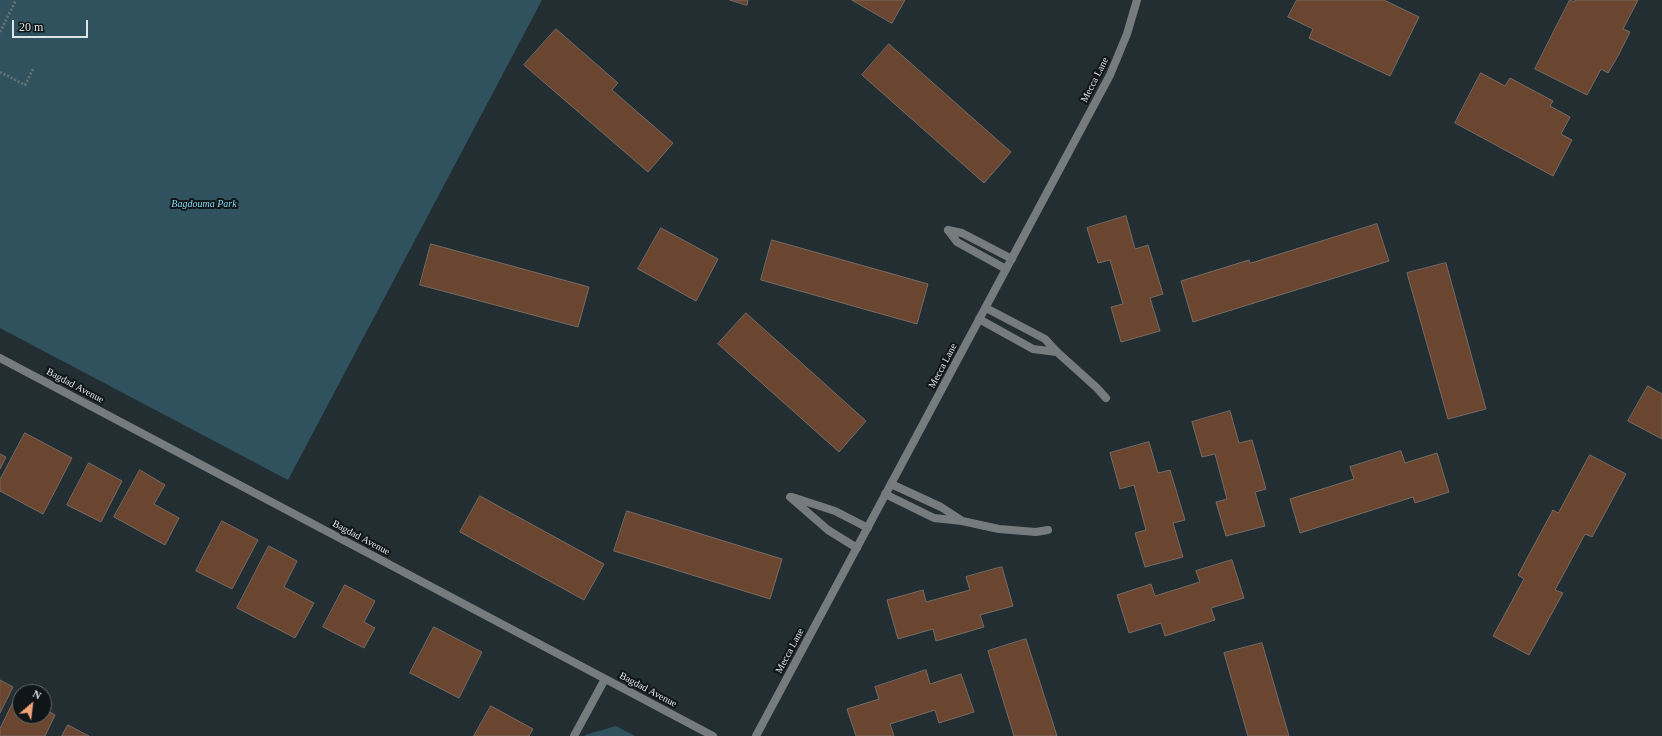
<!DOCTYPE html>
<style>
body{margin:0}
#map{position:relative;width:1662px;height:736px;overflow:hidden;background:#222e32;font-family:Georgia,serif}
canvas{display:block}
.north{position:absolute;left:12px;top:684px;width:40px;height:40px;box-sizing:border-box;background:#101517;border:1px solid #62686a;border-radius:50%;rotate:28deg;font-size:11px;font-weight:700;line-height:16px;text-align:center;color:#dde4e7}
.north::after{content:'';display:block;margin:auto;width:14px;height:18px;background:#efa378;clip-path:polygon(50% 0,100% 100%,50% 72%,0 100%)}
.scale{position:absolute;left:12px;top:20px;width:76px;height:18px;box-sizing:border-box;border:2px solid #dde4e7;border-top:0;padding-left:5px;font-size:12px;line-height:14px;white-space:nowrap;color:#dde4e7;-webkit-text-stroke:3px #101517;paint-order:stroke}
</style>
<div id="map">
<canvas width="1662" height="736"></canvas>
<div class="north">N</div>
<div class="scale">20 m</div>
</div>
<script>
const g = document.querySelector('canvas').getContext('2d');
g.lineJoin = 'round';
function fill(path, color) { g.fillStyle = color; g.fill(path, 'evenodd'); }
function stroke(path, color, width, dash) { g.strokeStyle = color; g.lineWidth = width; g.lineCap = dash ? 'butt' : 'round'; g.setLineDash(dash || []); g.stroke(path); }
function write(font, color, halo, rows, align = 'center') {
  g.font = font + ' Georgia,serif'; g.lineWidth = 4; g.setLineDash([]); g.textBaseline = 'middle'; g.strokeStyle = halo; g.fillStyle = color; for (const [text, x, y, turn = 0] of rows) {
    g.save(); g.translate(x, y); g.rotate((+turn || 0) * Math.PI / 180); g.textAlign = isNaN(turn) ? turn : align; if (halo) g.strokeText(text, 0, 0); g.fillText(text, 0, 0); g.restore();
  }
}
const green = new Path2D(`
 M 0,0 L 542,0 L 288,480 L 0,328 Z
 M 616,726 L 635,736 L 585,736 L 585,735 Z`);
const building = new Path2D(`
 M 730,0 L 748,0 L 747,5 Z
 M 852,0 L 905,0 L 892,23 Z
 M 1297,0 L 1384,0 L 1419,17 L 1390,76 L 1309,38 L 1313,29 L 1288,17 Z
 M 1570,0 L 1574,2 L 1575,0 L 1638,0 L 1623,29 L 1630,32 L 1619,54 L 1608,73 L 1601,69 L 1587,95 L 1535,69 Z
 M 556,29 L 618,83 L 612,90 L 673,143 L 648,172 L 524,65 Z
 M 889,44 L 1011,152 L 984,183 L 862,75 Z
 M 1481,73 L 1505,86 L 1510,78 L 1553,101 L 1550,106 L 1570,117 L 1561,134 L 1572,140 L 1553,176 L 1455,123 Z
 M 1126,216 L 1135,249 L 1148,245 L 1163,294 L 1150,298 L 1160,331 L 1121,342 L 1111,307 L 1123,304 L 1110,260 L 1098,263 L 1087,228 Z
 M 1377,224 L 1389,261 L 1193,322 L 1181,281 L 1249,260 L 1250,263 Z
 M 661,228 L 718,259 L 696,301 L 638,269 Z
 M 772,240 L 928,284 L 917,324 L 761,280 Z
 M 431,244 L 589,287 L 578,327 L 420,285 Z
 M 1446,263 L 1486,409 L 1448,419 L 1407,273 Z
 M 746,313 L 866,421 L 839,452 L 718,344 Z
 M 1648,386 L 1662,394 L 1662,439 L 1628,421 Z
 M 1230,411 L 1239,443 L 1252,440 L 1266,489 L 1255,492 L 1265,526 L 1226,536 L 1216,502 L 1227,499 L 1215,454 L 1202,457 L 1192,422 Z
 M 25,433 L 72,458 L 43,514 L 0,491 L 0,480 Z
 M 1149,442 L 1158,473 L 1170,470 L 1185,520 L 1173,523 L 1183,557 L 1145,567 L 1135,533 L 1146,530 L 1134,485 L 1120,489 L 1110,453 Z
 M 1401,451 L 1405,463 L 1437,453 L 1449,492 L 1415,503 L 1413,497 L 1300,533 L 1290,499 L 1354,479 L 1350,467 Z
 M 0,454 L 6,457 L 0,469 Z
 M 1590,455 L 1626,474 L 1592,537 L 1585,534 L 1555,590 L 1563,593 L 1529,655 L 1493,636 L 1524,579 L 1518,575 L 1553,510 L 1558,513 Z
 M 89,463 L 122,481 L 101,522 L 67,505 Z
 M 140,470 L 165,485 L 154,504 L 179,518 L 165,545 L 114,517 Z
 M 480,496 L 604,564 L 584,600 L 460,532 Z
 M 627,511 L 782,559 L 770,599 L 614,551 Z
 M 222,521 L 258,540 L 232,589 L 196,571 Z
 M 269,546 L 297,561 L 284,587 L 314,603 L 295,638 L 237,608 Z
 M 1232,560 L 1244,598 L 1211,608 L 1215,620 L 1165,636 L 1161,623 L 1129,633 L 1117,595 L 1151,584 L 1155,596 L 1200,582 L 1196,571 Z
 M 1002,567 L 1013,606 L 980,615 L 984,627 L 936,641 L 933,629 L 898,639 L 887,600 L 923,590 L 926,602 L 970,590 L 966,577 Z
 M 345,585 L 375,601 L 364,622 L 375,628 L 364,648 L 323,627 Z
 M 434,627 L 482,652 L 459,698 L 410,673 Z
 M 1026,639 L 1057,736 L 1014,736 L 988,651 Z
 M 1262,643 L 1289,736 L 1248,736 L 1224,653 Z
 M 926,670 L 930,684 L 961,674 L 974,712 L 939,723 L 935,710 L 890,724 L 894,736 L 856,736 L 847,709 L 879,699 L 875,687 Z
 M 0,680 L 13,687 L 0,713 Z
 M 17,695 L 20,697 L 20,716 L 44,716 L 44,709 L 55,715 L 45,736 L 0,736 L 0,729 Z
 M 491,706 L 533,729 L 529,736 L 474,736 Z
 M 68,725 L 89,736 L 62,736 Z`);
const path = new Path2D(`
 M 0,32 L 16,0
 M 0,72 L 25,85 L 33,69`);
const lane = new Path2D(`
 M 948,230 L 957,242 L 1006,269
 M 948,230 L 962,233 L 1012,259
 M 986,308 L 1045,339 L 1057,352 L 1097,388 L 1106,398
 M 979,319 L 1033,349 L 1057,352
 M 891,484 L 941,507 L 961,520
 M 885,494 L 934,518 L 962,521 L 999,529 L 1036,532 L 1048,530
 M 790,497 L 828,530 L 857,548
 M 792,497 L 835,511 L 868,528`);
const street = new Path2D(`
 M 0,358 L 713,736
 M 574,736 L 605,679
 M 756,736 L 1110,75 L 1127,34 L 1137,0`);
const streetNames = [
 ["Mecca Lane",1095,80,-63],
 ["Mecca Lane",943,366,-62],
 ["Bagdad Avenue",75,386,28],
 ["Bagdad Avenue",361,538,28],
 ["Mecca Lane",790,651,-62],
 ["Bagdad Avenue",648,690,28]
];
const parkNames = [
 ["Bagdouma Park",204,204]
];
fill(green, '#30525e');
fill(building, '#6a4530');
stroke(building, '#776b64', 1);
stroke(path, '#697377', 2.5, [2, 2]);
stroke(lane, '#767c7e', 8);
stroke(street, '#767c7e', 8);
write('10px', '#dde4e7', '#101517', streetNames);
write('italic 10px', '#87daf8', '#101517', parkNames);
</script>
